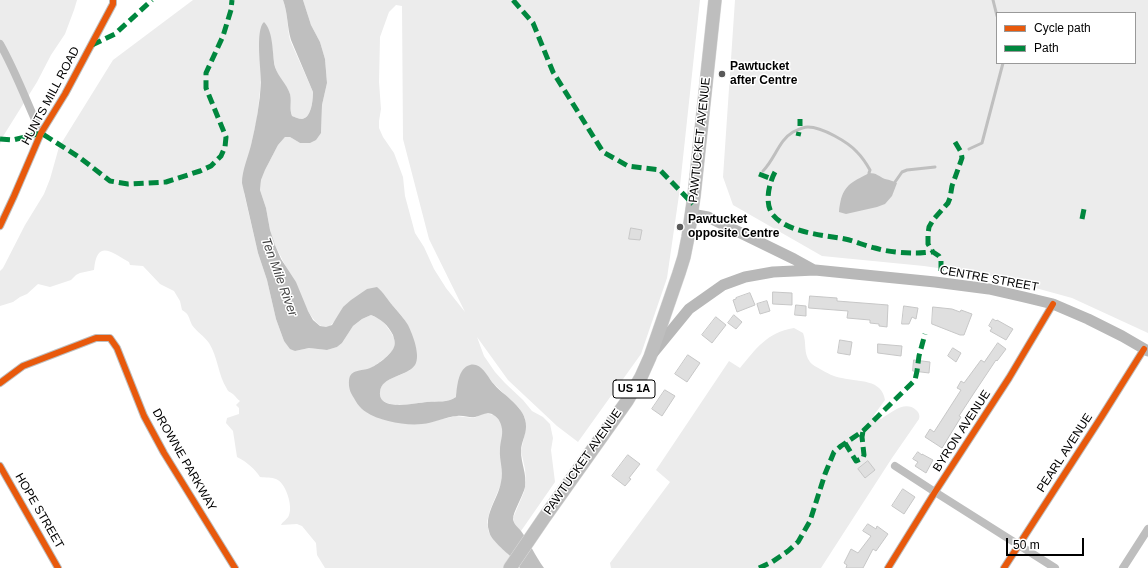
<!DOCTYPE html>
<style>
body{margin:0}
#map{position:relative;width:1148px;height:568px;overflow:hidden;background:#fff;font-family:Arial,sans-serif}
canvas{display:block}
.legend{position:absolute;left:996px;top:12px;width:140px;height:52px;box-sizing:border-box;background:#fff;border:1px solid #999;margin:0;padding:5px 7px;list-style:none;font-size:12px;color:#000}
.legend li{display:flex;align-items:center;gap:8px;height:20px}
.legend b{width:20px;border:1px solid #999}
.scale{position:absolute;left:1006px;top:538px;width:78px;height:18px;box-sizing:border-box;border:2px solid #000;border-top:0;padding-left:5px;font-size:12px;line-height:14px;white-space:nowrap;color:#000;-webkit-text-stroke:3px #fff;paint-order:stroke}
</style>
<div id="map">
<canvas width="1148" height="568"></canvas>
<ul class="legend">
<li><b style="height:5px;background:#e8590c"></b>Cycle path</li>
<li><b style="height:5px;background:#00873e"></b>Path</li>
</ul>
<div class="scale">50 m</div>
</div>
<script>
const g = document.querySelector('canvas').getContext('2d');
g.lineJoin = 'round';
function fill(path, color) { g.fillStyle = color; g.fill(path, 'evenodd'); }
function stroke(path, color, width, dash) { g.strokeStyle = color; g.lineWidth = width; g.lineCap = dash ? 'butt' : 'round'; g.setLineDash(dash || []); g.stroke(path); }
function write(font, color, halo, rows, align = 'center') {
  g.font = font + ' Arial,sans-serif'; g.lineWidth = 3; g.setLineDash([]); g.textBaseline = 'middle'; g.strokeStyle = halo; g.fillStyle = color; for (const [text, x, y, turn = 0] of rows) {
    g.save(); g.translate(x, y); g.rotate((+turn || 0) * Math.PI / 180); g.textAlign = isNaN(turn) ? turn : align; if (halo) g.strokeText(text, 0, 0); g.fillText(text, 0, 0); g.restore();
  }
}
const green = new Path2D(`
 M 0,0 L 77,0 L 74,10 L 65,34 L 51,55 L 37,82 L 2,138 L 0,145 Z
 M 193,0 L 283,0 C 288,13 287,27 290,40 L 313,92 C 313,98 312,118 302,119 C 299,119 295,117 292,116 C 289,109 292,101 290,94 C 288,87 281,82 278,75 C 273,64 273,51 271,38 L 261,81 L 257,119 L 251,145 L 244,193 L 258,253 L 267,280 L 276,319 L 284,341 L 295,351 L 309,348 L 327,350 L 337,347 L 342,343 L 353,326 L 362,319 L 371,315 C 381,319 384,322 390,331 C 392,334 396,340 395,345 C 394,352 378,364 371,368 C 366,370 360,370 356,371 L 365,411 L 381,419 L 421,424 L 456,416 L 474,418 L 484,413 L 494,415 L 498,419 L 501,423 L 503,431 L 500,450 L 503,472 L 501,484 L 490,510 L 487,522 L 489,533 L 520,568 L 325,568 L 317,555 L 316,543 L 302,526 L 297,524 L 281,525 C 283,521 288,519 289,515 C 293,506 286,483 276,479 C 272,477 265,478 260,477 C 255,469 247,462 237,457 L 233,431 L 226,423 L 227,418 L 239,414 L 239,408 L 236,405 L 240,401 C 237,399 236,397 234,395 C 231,392 228,392 227,389 C 218,375 218,357 209,343 C 204,336 197,332 192,325 C 188,317 190,315 182,310 L 180,301 L 174,291 L 160,284 L 143,266 L 130,265 L 129,262 C 111,252 97,239 94,270 L 80,273 L 76,275 L 71,280 L 50,287 L 38,284 L 27,294 L 20,297 L 13,302 L 0,306 L 0,271 L 3,268 L 25,225 L 44,194 L 50,179 L 59,147 L 113,60 Z
 M 303,0 L 700,0 L 679,195 L 667,278 L 641,354 L 578,442 L 557,426 L 508,380 L 477,337 L 484,356 L 495,372 L 505,383 L 523,400 L 532,411 L 543,417 L 550,424 L 553,438 L 551,450 L 555,482 L 521,531 L 515,525 L 513,518 L 524,492 L 526,481 L 525,469 L 521,451 L 526,428 L 525,418 L 519,408 L 494,384 L 481,368 L 458,382 L 456,397 C 447,403 437,401 427,402 C 416,403 377,412 380,391 C 381,379 399,377 408,371 C 411,370 412,367 414,364 C 421,355 414,343 410,333 C 408,328 406,323 404,319 C 400,314 396,309 392,305 L 343,307 C 340,313 337,320 332,324 C 323,334 312,318 308,311 L 275,245 L 270,230 L 266,208 L 260,190 L 261,180 L 265,170 L 278,145 L 285,137 L 290,137 L 300,143 L 321,133 L 322,105 L 327,83 L 325,59 L 320,42 L 311,25 ZM 396,5 L 402,6 L 403,139 L 429,239 L 465,312 L 446,288 L 434,269 L 424,247 L 415,233 L 405,196 L 403,177 L 394,153 L 383,137 L 379,128 L 379,121 L 381,109 L 379,82 L 380,37 L 389,12 Z
 M 735,0 L 1148,0 L 1148,333 L 1072,298 L 992,276 L 924,266 L 822,256 L 733,205 L 723,177 ZM 997,13 L 1135,13 L 1135,63 L 997,63 Z
 M 794,328 L 803,333 C 807,343 803,353 810,362 C 812,365 817,367 820,369 C 827,373 834,377 842,378 C 859,382 882,379 885,400 L 874,415 L 881,419 C 891,413 905,400 916,410 C 919,413 920,415 919,419 L 892,458 L 821,568 L 611,568 L 610,563 L 670,482 L 656,470 L 729,361 L 740,368 C 757,348 766,333 794,328 Z`);
const water = new Path2D(`
 M 283,0 L 303,0 L 311,25 L 320,42 L 325,59 L 327,83 L 322,105 L 321,133 L 316,140 L 310,143 L 300,143 L 290,137 L 285,137 L 278,145 L 265,170 L 261,180 L 260,190 L 266,208 L 270,230 L 275,245 L 281,259 L 296,282 L 308,311 L 313,320 L 320,326 L 326,327 L 332,325 L 343,307 L 351,300 L 367,289 L 377,287 C 384,293 387,299 393,306 C 398,312 404,318 408,325 C 413,335 421,356 415,365 C 407,377 381,376 380,392 C 378,412 416,403 427,402 C 438,401 447,403 456,397 C 457,387 458,368 470,365 C 480,362 487,375 492,382 C 503,396 527,407 526,427 C 526,435 521,443 521,451 C 521,464 527,473 525,487 C 523,496 513,512 513,519 C 514,525 518,527 521,531 C 530,543 535,556 544,568 L 520,568 L 514,561 L 511,559 L 510,556 C 504,550 490,539 489,531 C 484,514 498,499 501,482 C 504,470 499,461 500,449 C 500,443 503,435 502,429 C 501,423 499,419 495,416 C 487,410 482,416 475,417 C 470,418 463,415 457,416 C 445,417 434,423 422,424 C 406,426 379,421 366,412 C 359,408 355,400 351,393 C 349,389 348,381 350,376 C 354,369 363,371 370,368 C 376,366 392,354 394,347 C 396,343 394,339 393,335 C 388,325 381,319 371,315 L 362,319 L 353,326 L 342,343 L 337,347 L 327,350 L 309,348 L 295,351 L 290,349 L 284,341 L 276,319 L 267,280 L 258,253 L 242,183 C 242,170 248,158 251,145 C 256,124 260,103 261,82 C 261,69 255,30 264,22 C 274,32 272,54 275,67 C 278,77 287,84 290,94 C 292,101 289,109 292,116 C 295,117 299,119 302,119 C 312,118 313,98 313,92 L 291,40 C 287,27 288,13 283,0 Z
 M 869,173 C 877,173 878,176 885,179 C 890,180 893,181 897,183 L 892,196 L 885,204 L 877,207 L 846,214 L 839,212 C 839,208 840,204 841,199 C 846,183 855,181 869,173 Z`);
const stream = new Path2D(`
 M 993,0 L 997,16
 M 969,149 L 982,143 L 1003,63
 M 763,171 C 775,159 779,140 793,132 C 797,130 804,127 808,127 C 822,127 848,142 857,152 C 862,157 866,163 870,170 L 869,173
 M 895,182 L 902,172 L 907,170 L 935,167`);
const building = new Path2D(`
 M 631,228 L 642,230 L 640,240 L 629,239 Z
 M 773,292 L 792,293 L 792,305 L 773,304 Z
 M 750,293 L 755,305 L 737,312 L 733,300 L 736,299 L 736,298 Z
 M 810,296 L 837,298 L 837,301 L 888,305 L 887,327 L 879,326 L 879,324 L 870,323 L 870,320 L 847,318 L 848,311 L 809,308 Z
 M 767,301 L 770,311 L 760,314 L 757,304 Z
 M 796,305 L 806,306 L 806,316 L 795,315 Z
 M 904,306 L 918,308 L 916,319 L 912,317 L 909,324 L 902,324 Z
 M 933,307 L 952,309 L 960,312 L 961,310 L 972,314 L 964,335 L 960,335 L 932,324 Z
 M 734,315 L 742,322 L 736,329 L 728,323 Z
 M 716,317 L 726,325 L 712,343 L 702,335 Z
 M 993,319 L 996,321 L 997,320 L 1013,329 L 1006,340 L 990,331 L 992,328 L 989,326 Z
 M 840,340 L 852,342 L 850,355 L 838,353 Z
 M 998,343 L 1006,349 L 997,361 L 996,360 L 976,390 L 959,416 L 961,417 L 942,448 L 925,437 L 930,429 L 934,432 L 961,390 L 957,388 L 961,381 L 964,383 L 981,360 L 984,362 Z
 M 878,344 L 902,346 L 901,356 L 878,353 Z
 M 953,348 L 961,353 L 956,362 L 948,356 Z
 M 688,355 L 700,363 L 687,382 L 675,374 Z
 M 914,360 L 930,362 L 929,373 L 913,371 Z
 M 665,390 L 675,396 L 662,416 L 652,409 Z
 M 918,452 L 922,455 L 922,454 L 933,460 L 926,473 L 915,466 L 918,462 L 913,459 Z
 M 628,455 L 640,464 L 629,478 L 631,479 L 625,486 L 612,476 Z
 M 868,461 L 875,470 L 865,478 L 858,469 Z
 M 903,489 L 915,497 L 904,514 L 892,506 Z
 M 868,524 L 876,529 L 877,526 L 888,534 L 876,551 L 873,549 L 863,568 L 846,568 L 847,565 L 844,563 L 851,549 L 858,553 L 871,536 L 863,531 Z`);
const street = new Path2D(`
 M 0,44 C 16,72 27,103 41,133
 M 0,226 L 14,196 L 41,133 L 65,94 L 113,4 L 113,0
 M 0,383 L 23,366 L 96,338 L 110,338 L 117,348 L 144,416 L 164,453 L 235,568
 M 0,466 L 58,568
 M 895,466 L 935,492 L 1055,568
 M 888,568 L 935,492 L 1009,378 L 1053,304
 M 1004,568 L 1102,416 L 1144,349
 M 1123,568 L 1148,529`);
const secondary = new Path2D(`
 M 691,214 L 708,217 L 794,259 L 814,270
 M 653,353 L 689,309 L 723,285 L 745,277 L 773,272 L 815,270 L 935,282 L 989,289 L 1024,297 L 1053,304 L 1088,319 L 1122,336 L 1148,351`);
const primary = new Path2D(`
 M 510,568 L 544,518 L 627,401 L 641,377 L 650,357 L 679,273 L 684,257 L 688,237 L 694,196 L 715,0`);
const quiet = new Path2D(`
 M 513,0 L 533,23 L 553,72 L 603,152 L 628,166 L 660,170 L 693,204
 M 92,45 L 115,34 L 152,0
 M 800,126 L 800,119
 M 798,136 L 799,132
 M 0,139 L 13,140 L 41,133 L 79,157 L 110,181 L 128,184 L 166,182 L 200,171 L 211,166 L 221,156 L 225,147 L 226,137 L 206,88 L 206,73 L 223,36 L 231,10 L 232,0
 M 775,172 C 769,183 764,204 773,215 C 788,233 824,235 845,239 C 855,241 865,246 875,248 C 888,252 904,253 917,253 C 922,253 928,252 933,252
 M 759,174 L 772,179
 M 1082,219 L 1084,209
 M 941,271 L 941,260 L 939,256 L 933,252 L 928,244 L 928,234 L 929,227 L 933,220 L 948,203 L 950,198 L 952,186 L 962,158 L 961,152 L 955,142
 M 845,443 L 856,461 L 863,458 L 864,455 L 862,437 L 863,431
 M 759,568 L 772,562 L 788,551 L 798,542 L 810,521 L 825,474 L 834,452 L 841,446 L 863,431 L 915,380 L 917,371 L 919,356 L 925,334`);
const cycleway = new Path2D(`
 M 0,226 L 14,196 L 41,133 L 65,94 L 113,4 L 113,0
 M 0,383 L 23,366 L 96,338 L 110,338 L 117,348 L 144,416 L 164,453 L 235,568
 M 0,466 L 58,568
 M 888,568 L 935,492 L 1009,378 L 1053,304
 M 1004,568 L 1102,416 L 1144,349`);
const markers = [
 [722,74,4,"#595959"],
 [680,227,4,"#595959"]
];
const shields = [
 [634,389,42]
];
const shieldNames = [
 ["US 1A",634,389]
];
const poiNames = [
 ["Pawtucket",730,67],
 ["after Centre",730,81],
 ["Pawtucket",688,220],
 ["opposite Centre",688,234]
];
const streetNames = [
 ["HUNTS MILL ROAD",51,96,-62],
 ["PAWTUCKET AVENUE",700,140,-84],
 ["CENTRE STREET",989,279,10],
 ["BYRON AVENUE",962,431,-57],
 ["PEARL AVENUE",1065,453,-57],
 ["DROWNE PARKWAY",184,460,60],
 ["PAWTUCKET AVENUE",583,462,-55],
 ["HOPE STREET",39,511,60]
];
const waterNames = [
 ["Ten Mile River",279,277,70]
];
fill(green, '#ececec');
fill(water, '#bfbfbf');
stroke(stream, '#bfbfbf', 3);
fill(building, '#dfdfdf');
stroke(building, '#c7c7c7', 1);
stroke(primary, '#dbdbdb', 14);
stroke(street, '#bebebe', 8);
stroke(secondary, '#b8b8b8', 11);
stroke(primary, '#bebebe', 13);
stroke(quiet, '#00873e', 5, [10, 5]);
stroke(cycleway, '#e8590c', 6);
for (const [x, y, r, color] of markers) { const dot = new Path2D(); dot.arc(x, y, r, 0, 2 * Math.PI); g.fillStyle = color; g.fill(dot); stroke(dot, '#fff', 1.5); }
for (const [x, y, w] of shields) { const box = new Path2D(); box.roundRect(x - w / 2, y - 9, w, 18, 3); g.fillStyle = '#fff'; g.fill(box); stroke(box, '#000', 1); }
write('bold 11px', '#000', null, shieldNames);
write('bold 12px', '#000', '#fff', poiNames, 'left');
write('12px', '#000', '#fff', streetNames);
write('italic 13px', '#444', '#fff', waterNames);
</script>
